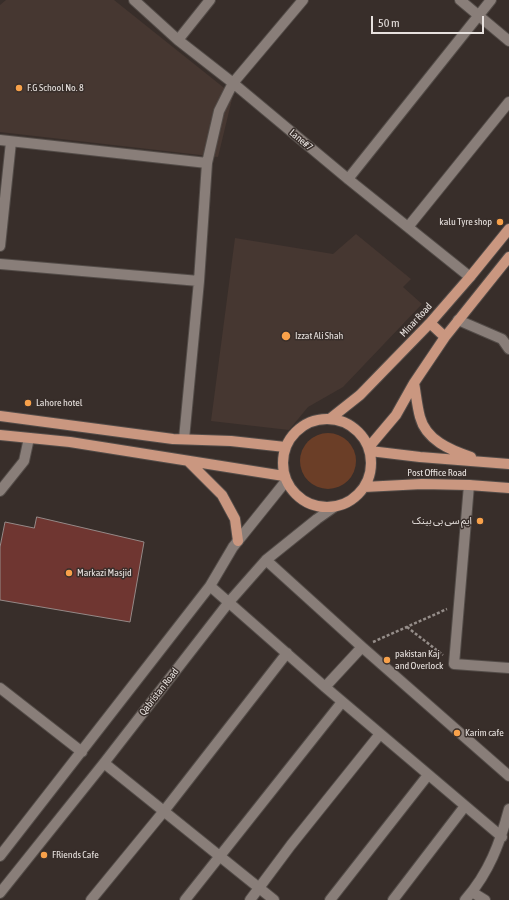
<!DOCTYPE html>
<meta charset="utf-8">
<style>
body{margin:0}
#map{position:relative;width:509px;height:900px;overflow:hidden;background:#382e2a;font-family:"Asap Condensed",sans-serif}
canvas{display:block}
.scale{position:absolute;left:371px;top:16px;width:113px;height:18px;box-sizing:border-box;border:2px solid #e7e1de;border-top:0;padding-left:5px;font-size:12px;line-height:14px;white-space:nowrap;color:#e7e1de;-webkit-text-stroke:3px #382e2a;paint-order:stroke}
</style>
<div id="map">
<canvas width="509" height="900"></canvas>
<div class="scale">50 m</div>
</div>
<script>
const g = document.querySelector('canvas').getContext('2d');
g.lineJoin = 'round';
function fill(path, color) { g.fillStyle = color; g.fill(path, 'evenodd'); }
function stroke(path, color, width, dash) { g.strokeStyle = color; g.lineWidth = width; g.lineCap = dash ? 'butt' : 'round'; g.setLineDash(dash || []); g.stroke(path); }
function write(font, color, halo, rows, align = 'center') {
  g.font = font + ' "Asap Condensed","Noto Sans Arabic",sans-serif'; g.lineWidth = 3; g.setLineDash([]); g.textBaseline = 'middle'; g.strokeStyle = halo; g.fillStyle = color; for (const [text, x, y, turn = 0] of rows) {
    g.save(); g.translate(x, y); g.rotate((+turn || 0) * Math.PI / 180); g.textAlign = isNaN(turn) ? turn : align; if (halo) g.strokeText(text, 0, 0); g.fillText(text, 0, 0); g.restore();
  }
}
const built = new Path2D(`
 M 6,0 L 114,0 L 233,95 L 218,157 L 0,132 L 0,5 Z
 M 356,234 L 411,279 L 403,287 L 422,304 L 343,387 L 308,407 L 289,430 L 211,421 L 235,238 L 333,254 Z`);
const green = new Path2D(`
 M300 461a28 28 0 1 1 56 0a28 28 0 1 1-56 0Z`);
const building = new Path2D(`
 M 37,517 L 144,542 L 130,622 L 0,600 L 0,547 L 5,522 L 34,528 Z`);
const path = new Path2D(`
 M 407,627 L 443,655
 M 373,642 L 447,609`);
const minor = new Path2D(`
 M 134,0 L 178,40 L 233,83 L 348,179 L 470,277
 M 460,0 L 509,41
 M 178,40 L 210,0
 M 0,140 L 207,163
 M 348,179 L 491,0
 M 408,227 L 509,102
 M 0,246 L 11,142
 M 0,264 L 199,281
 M 458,320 L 502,339 L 509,349
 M 184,439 L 199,281 L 207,163 L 219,111 L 233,83 L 303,0
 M 469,485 L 454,664 L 509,668
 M 0,491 L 24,461 L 29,438
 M 266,560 L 362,647 L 509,776
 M 210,586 L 325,687 L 502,837
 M 325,687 L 362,647
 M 0,688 L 82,752
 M 104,763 L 274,900
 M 0,856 L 210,586 L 233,547 L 286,481
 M 472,892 L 485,900
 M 0,893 L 104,763 L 229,602 L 266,560 L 317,519 L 334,507
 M 91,900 L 164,811 L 287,653
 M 185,900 L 342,702
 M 250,900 L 291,845 L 380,734
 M 330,900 L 428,775
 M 393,900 L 465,806
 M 465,900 C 489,873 500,843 509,809`);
const major = new Path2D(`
 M 430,323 L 445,337
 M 414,383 C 416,394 417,406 420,417 C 426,440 450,450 471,457
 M 0,416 L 173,439 L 231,441 L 285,447
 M 331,418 L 360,395 L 430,323 L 470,277 L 509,229
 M283 463a44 44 0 1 1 88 0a44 44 0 1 1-88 0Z
 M 0,435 L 70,442 L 284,476
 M 369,447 L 396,415 L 414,383 L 445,337 L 509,257
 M 370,451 L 420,457 L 509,464
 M 188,461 L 222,495 L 235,519 L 238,541
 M 364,487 L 422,484 L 469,485 L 509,488`);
const markers = [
 [19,88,4,"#f8a14a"],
 [500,222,4,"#f8a14a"],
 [286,336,5,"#f8a14a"],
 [28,403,4,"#f8a14a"],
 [480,521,4,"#f8a14a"],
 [69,573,4,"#f8a14a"],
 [387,660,4,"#f8a14a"],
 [457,733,4,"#f8a14a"],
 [44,855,4,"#f8a14a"]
];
const poiNames = [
 ["F.G School No. 8",27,88],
 ["kalu Tyre shop",492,222,"right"],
 ["Izzat Ali Shah",295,336],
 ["Lahore hotel",36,403],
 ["ایم سی بی بینک",472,521,"right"],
 ["Markazi Masjid",77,573],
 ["pakistan Kaj",395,654],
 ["and Overlock",395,666],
 ["Karim cafe",465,733],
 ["FRiends Cafe",52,855]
];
const streetNames = [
 ["Lane#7",301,140,40],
 ["Minar Road",416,320,-47],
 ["Post Office Road",437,473],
 ["Qabristan Road",159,692,-52]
];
fill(built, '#463731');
fill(green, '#6b3e27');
fill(building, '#6f3631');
stroke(building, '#958987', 1);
stroke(minor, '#534c48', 12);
stroke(major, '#534c48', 12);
stroke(path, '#958d89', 2.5, [3, 2]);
stroke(minor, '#897e79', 10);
stroke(major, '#ca9780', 10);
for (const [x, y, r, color] of markers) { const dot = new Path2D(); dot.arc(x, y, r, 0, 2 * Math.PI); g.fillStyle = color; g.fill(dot); stroke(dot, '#382e2a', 1.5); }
write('10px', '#e7e1de', '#382e2a', poiNames, 'left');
write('10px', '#e7e1de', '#382e2a', streetNames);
</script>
